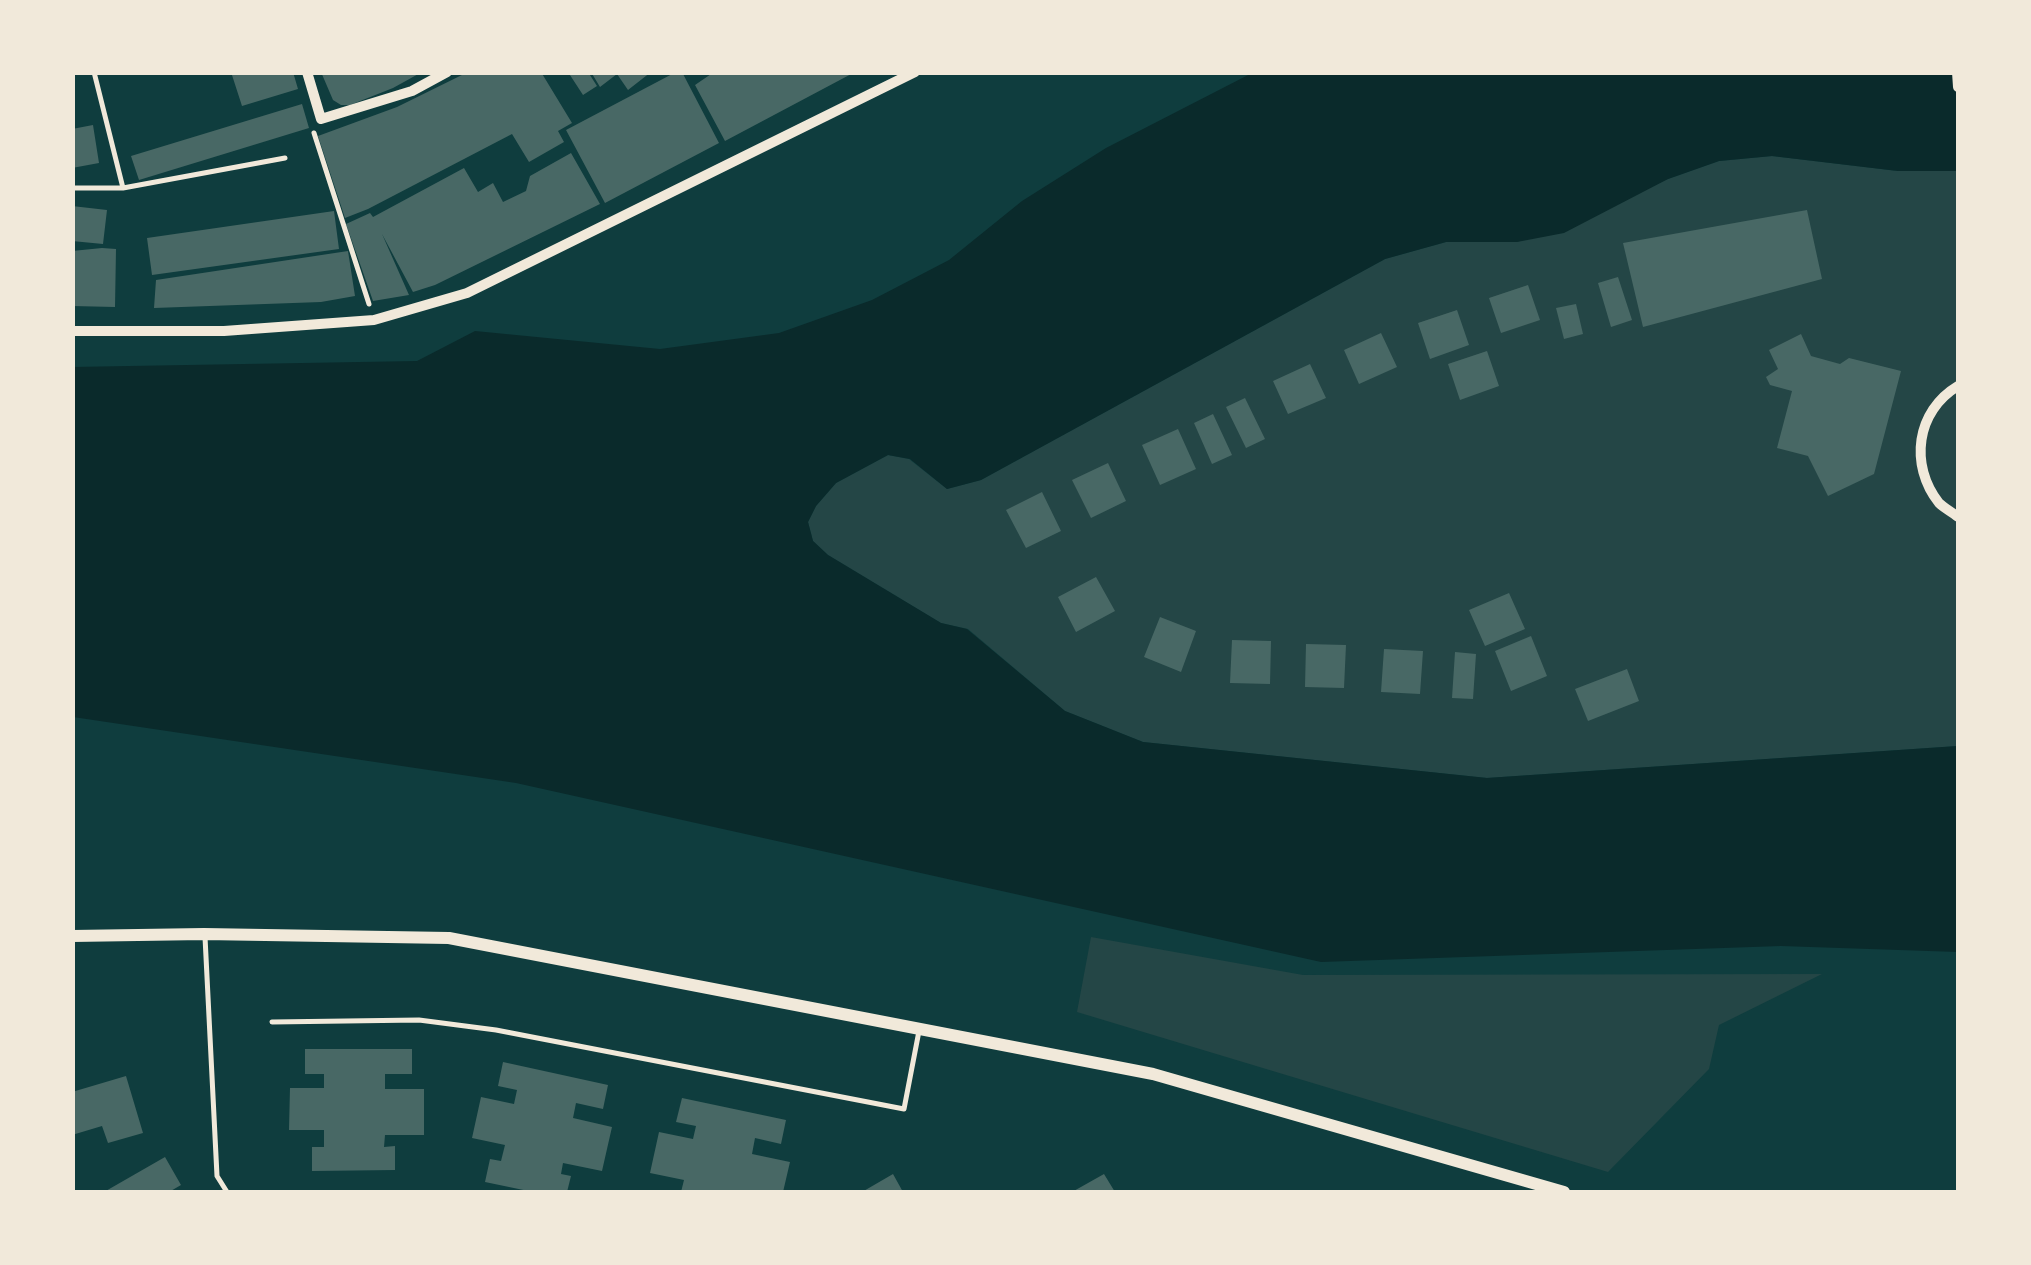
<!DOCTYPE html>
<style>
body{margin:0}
#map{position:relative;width:2031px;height:1265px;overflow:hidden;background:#0f3d3e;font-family:Raleway,sans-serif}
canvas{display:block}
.frame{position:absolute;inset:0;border:75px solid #f1e9da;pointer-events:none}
</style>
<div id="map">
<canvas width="2031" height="1265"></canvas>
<div class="frame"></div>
</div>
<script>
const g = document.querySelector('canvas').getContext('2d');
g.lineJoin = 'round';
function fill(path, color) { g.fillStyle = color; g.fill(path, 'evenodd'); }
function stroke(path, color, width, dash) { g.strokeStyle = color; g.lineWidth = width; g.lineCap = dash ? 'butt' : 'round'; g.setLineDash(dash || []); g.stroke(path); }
const green = new Path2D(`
 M 1772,156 L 1898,171 L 1958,171 L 1958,746 L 1487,778 L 1143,742 L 1065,711 L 968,629 L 941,623 L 828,555 L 813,541 L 808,522 L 816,506 L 836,483 L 888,455 L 909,459 L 947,489 L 981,480 L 1385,259 L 1446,242 L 1517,242 L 1668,179 L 1719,161 Z
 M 1091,937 L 1303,975 L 1822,974 L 1719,1025 L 1709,1069 L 1608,1172 L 1077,1012 Z`);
const water = new Path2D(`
 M 1252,73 L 1958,73 L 1958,171 L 1898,171 L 1772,156 L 1719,161 L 1668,179 L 1564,233 L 1517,242 L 1446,242 L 1385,259 L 981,480 L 947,489 L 910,459 L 888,455 L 836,483 L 816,506 L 808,522 L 813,541 L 828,555 L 941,623 L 967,629 L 1065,711 L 1143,742 L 1487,778 L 1958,746 L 1958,952 L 1781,946 L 1321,962 L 516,783 L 73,717 L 72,367 L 417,361 L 475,331 L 660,349 L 779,333 L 872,300 L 949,260 L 1022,201 L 1106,148 Z`);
const building = new Path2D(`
 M 231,72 L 293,72 L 298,89 L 242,106 Z
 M 321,72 L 422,72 L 393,88 L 350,105 L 341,105 L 333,100 Z
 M 468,72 L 541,72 L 572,123 L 558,131 L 564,142 L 529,162 L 512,134 L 368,209 L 345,218 L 318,136 L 397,107 Z
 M 568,72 L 588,72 L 597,86 L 583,95 Z
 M 591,72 L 651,72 L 628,90 L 617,74 L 600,87 Z
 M 676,72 L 682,72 L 719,143 L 605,203 L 566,130 Z
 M 714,72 L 855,72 L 725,141 L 695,85 Z
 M 302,104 L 309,128 L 139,180 L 131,156 Z
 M 93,125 L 99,163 L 72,168 L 72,129 Z
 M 571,153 L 600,204 L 435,285 L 413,292 L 382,234 L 409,295 L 373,301 L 346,224 L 370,213 L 373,217 L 464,168 L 478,192 L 493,183 L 503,202 L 526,191 L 530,176 Z
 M 72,206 L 107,210 L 103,244 L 72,241 Z
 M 1807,210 L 1822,279 L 1643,327 L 1623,243 Z
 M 334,211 L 339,249 L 152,275 L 147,238 Z
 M 102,248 L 116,249 L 115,307 L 72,306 L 72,251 Z
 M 348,251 L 355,296 L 321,302 L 154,308 L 156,280 Z
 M 1618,277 L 1632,320 L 1611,327 L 1598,283 Z
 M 1528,285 L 1540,320 L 1501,333 L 1489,298 Z
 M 1576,304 L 1583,334 L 1564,339 L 1556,308 Z
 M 1457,310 L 1469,345 L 1430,359 L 1418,323 Z
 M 1381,333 L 1397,367 L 1359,384 L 1344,350 Z
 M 1801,334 L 1811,356 L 1840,364 L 1849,358 L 1901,371 L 1874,474 L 1828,496 L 1808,456 L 1777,448 L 1792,391 L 1770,385 L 1766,377 L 1778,369 L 1769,350 Z
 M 1487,351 L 1499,386 L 1460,400 L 1448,364 Z
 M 1310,364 L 1326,398 L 1288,414 L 1273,381 Z
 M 1245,398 L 1265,439 L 1246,448 L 1226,407 Z
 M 1213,414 L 1232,455 L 1212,464 L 1194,423 Z
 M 1178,429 L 1196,469 L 1160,485 L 1142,445 Z
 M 1108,463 L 1126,501 L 1091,518 L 1072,480 Z
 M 1042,492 L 1061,531 L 1026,548 L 1006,510 Z
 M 1096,577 L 1115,611 L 1076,632 L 1058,597 Z
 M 1509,593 L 1525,629 L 1485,646 L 1469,610 Z
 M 1160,617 L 1196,631 L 1181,672 L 1144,657 Z
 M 1531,636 L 1547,676 L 1511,691 L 1495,651 Z
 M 1232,640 L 1271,641 L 1270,684 L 1230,683 Z
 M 1306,644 L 1346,645 L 1344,688 L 1305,687 Z
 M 1384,649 L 1423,651 L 1420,694 L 1381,692 Z
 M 1455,652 L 1476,654 L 1473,699 L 1452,698 Z
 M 1627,669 L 1639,701 L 1588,721 L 1575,689 Z
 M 305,1049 L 412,1049 L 412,1074 L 385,1074 L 385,1089 L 424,1089 L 424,1135 L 385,1135 L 384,1147 L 395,1146 L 395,1170 L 312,1171 L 312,1147 L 324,1147 L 324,1130 L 289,1130 L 290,1088 L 324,1088 L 324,1074 L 305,1074 Z
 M 503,1062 L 608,1085 L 603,1109 L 576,1103 L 573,1118 L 612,1127 L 602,1171 L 563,1163 L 561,1174 L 571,1176 L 567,1192 L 533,1192 L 485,1182 L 490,1159 L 501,1161 L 505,1145 L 472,1138 L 481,1097 L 514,1104 L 517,1090 L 498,1086 Z
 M 126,1076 L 143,1133 L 108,1143 L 102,1126 L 72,1135 L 72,1092 Z
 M 682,1098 L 786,1120 L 781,1144 L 755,1138 L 752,1154 L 790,1162 L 783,1192 L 681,1192 L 684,1180 L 650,1173 L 659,1132 L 693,1139 L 696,1126 L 676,1122 Z
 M 165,1157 L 181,1185 L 169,1192 L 104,1192 Z
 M 893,1174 L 903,1192 L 862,1192 Z
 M 1104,1174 L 1115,1192 L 1072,1192 Z`);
const path = new Path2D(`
 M 314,133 L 369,304`);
const service = new Path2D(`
 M 94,72 L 123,188
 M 72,188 L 123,188 L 285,158
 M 205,937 L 217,1176 L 227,1192
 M 272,1022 L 419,1020 L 496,1030 L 904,1109 L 919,1031`);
const minor = new Path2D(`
 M 307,72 L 321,119 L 412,91 L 447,72
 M 1957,72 L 1958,87
 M 72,331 L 224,331 L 374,320 L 467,293 L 915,72
 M 1958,386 C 1916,411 1909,465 1939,503 C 1944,508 1952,512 1958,517`);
const tertiary = new Path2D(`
 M 72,936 L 204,934 L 449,938 L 1153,1074 L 1564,1192`);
fill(green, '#244646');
fill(water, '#0a2a2b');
fill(building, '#486865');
stroke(path, '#f1e9da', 5);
stroke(service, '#f1e9da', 5);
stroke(minor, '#f1e9da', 10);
stroke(tertiary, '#f1e9da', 12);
</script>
